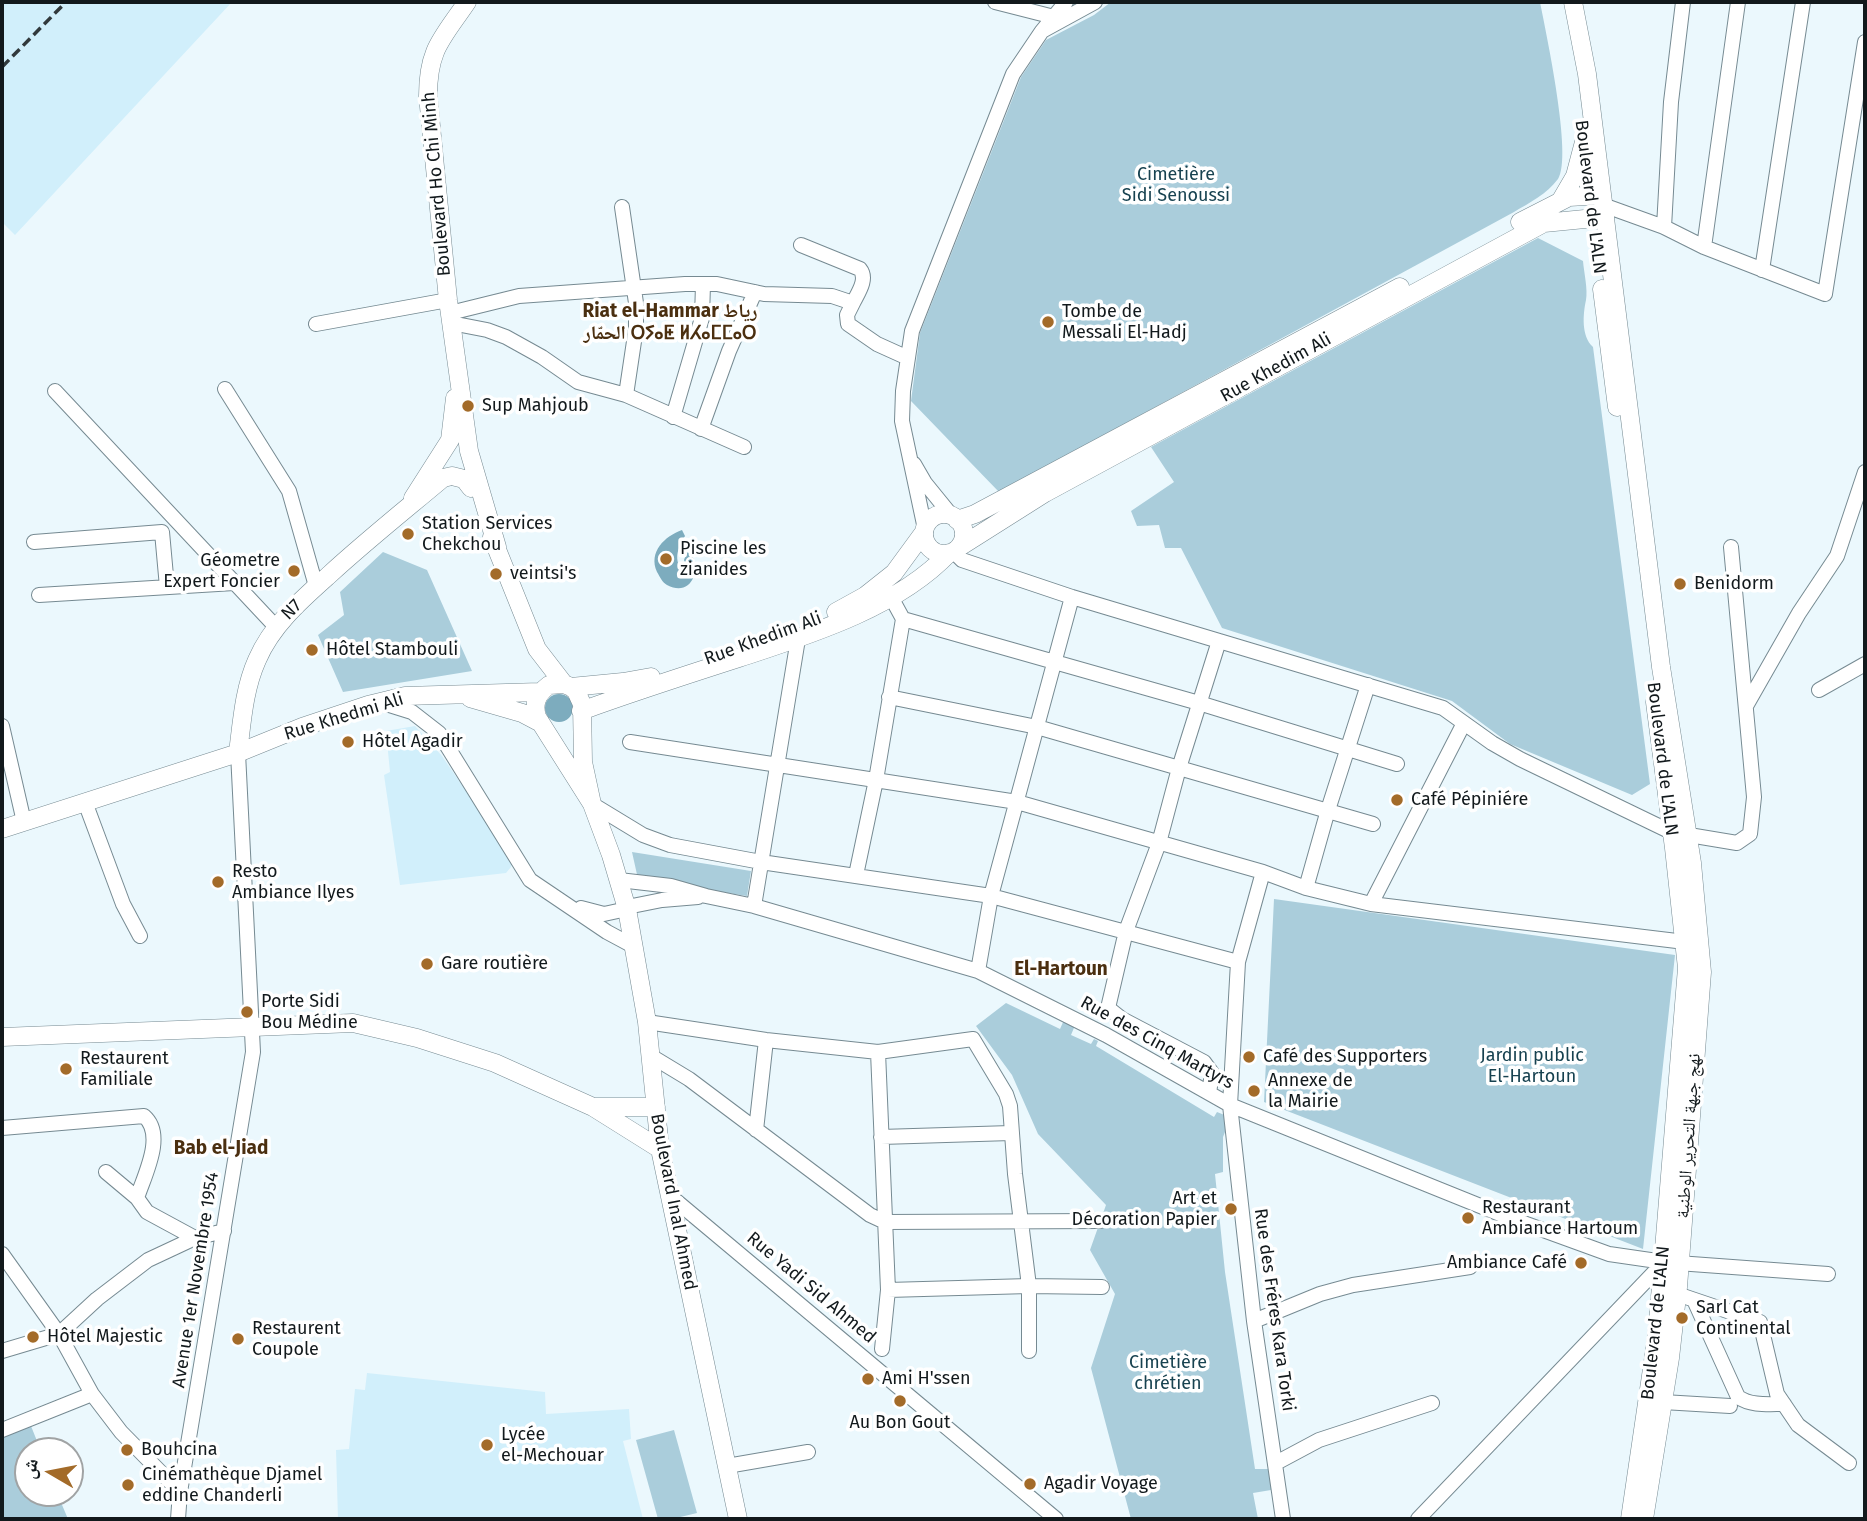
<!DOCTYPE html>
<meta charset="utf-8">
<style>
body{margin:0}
#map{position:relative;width:1867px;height:1521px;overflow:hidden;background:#ebf8fd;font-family:"Fira Sans","Noto Naskh Arabic",sans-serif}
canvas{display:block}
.frame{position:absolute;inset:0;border:4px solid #12191c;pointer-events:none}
.north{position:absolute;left:14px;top:1437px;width:70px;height:70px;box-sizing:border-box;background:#fff;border:2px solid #a0a3a4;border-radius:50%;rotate:280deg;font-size:19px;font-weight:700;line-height:28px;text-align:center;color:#12191c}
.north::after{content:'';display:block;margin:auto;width:24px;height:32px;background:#a36b29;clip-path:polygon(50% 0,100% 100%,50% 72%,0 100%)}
</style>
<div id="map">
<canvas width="1867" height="1521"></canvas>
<div class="frame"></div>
<div class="north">ش</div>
</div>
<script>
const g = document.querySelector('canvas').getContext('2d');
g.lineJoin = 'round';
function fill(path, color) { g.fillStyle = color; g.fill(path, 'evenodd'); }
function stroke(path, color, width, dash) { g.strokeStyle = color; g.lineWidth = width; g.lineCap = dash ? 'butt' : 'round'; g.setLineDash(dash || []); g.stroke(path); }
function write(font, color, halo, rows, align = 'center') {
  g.font = font + ' "Fira Sans","Noto Naskh Arabic","Noto Sans Tifinagh",sans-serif'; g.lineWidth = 7; g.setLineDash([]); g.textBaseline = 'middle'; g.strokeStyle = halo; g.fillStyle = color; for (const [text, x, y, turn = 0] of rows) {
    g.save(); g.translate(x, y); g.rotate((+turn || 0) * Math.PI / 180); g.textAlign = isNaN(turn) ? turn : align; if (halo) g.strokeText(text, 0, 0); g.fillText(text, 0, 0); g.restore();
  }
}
const built = new Path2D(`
 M 2,2 L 232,2 L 15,235 L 2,222 Z
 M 415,726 L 442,756 L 513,860 L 511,867 L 506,873 L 400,885 L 384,775 L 390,772 L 386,731 Z
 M 367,1373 L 545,1392 L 546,1414 L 629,1409 L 631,1439 L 623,1441 L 643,1519 L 338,1519 L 336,1450 L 349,1449 L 355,1389 L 365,1390 Z`);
const green = new Path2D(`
 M 1111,2 L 1540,2 C 1546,33 1573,157 1558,179 C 1547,194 1529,203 1514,212 L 999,492 L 911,401 L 920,333 L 1021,77 L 1046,40 L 1094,15 Z
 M 1538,238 L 1583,261 C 1584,273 1588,289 1586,300 C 1583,314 1581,336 1593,347 L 1650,784 L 1632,795 L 1510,744 L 1452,701 L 1222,628 L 1181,548 L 1165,548 L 1159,525 L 1137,526 L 1131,511 L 1174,482 L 1151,447 Z
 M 383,552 L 427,570 L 472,671 L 343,692 L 318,635 L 344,615 L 340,592 Z
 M 632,852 L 751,871 L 747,896 L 638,879 Z
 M 1274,899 L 1675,955 L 1643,1249 L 1264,1102 Z
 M 1006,1003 L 1060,1029 L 1064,1020 L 1076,1023 L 1071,1035 L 1091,1044 L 1094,1039 L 1098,1041 L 1096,1046 L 1214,1117 L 1217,1112 L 1227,1116 L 1227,1127 L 1223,1137 L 1223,1172 L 1215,1174 L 1225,1272 L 1255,1469 L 1268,1469 L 1277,1489 L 1253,1493 L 1258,1519 L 1131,1519 L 1091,1368 L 1115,1294 L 1090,1250 L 1106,1205 L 1038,1134 L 1012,1075 L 976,1026 Z
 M 29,1421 L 41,1451 L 28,1451 L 28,1493 L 57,1493 L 68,1519 L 2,1519 L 2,1431 Z
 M 674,1430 L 697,1513 L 672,1519 L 658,1519 L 636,1440 Z`);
const water = new Path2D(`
 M 682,530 L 685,536 C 677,550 674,558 682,572 L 693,574 L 694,571 L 687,570 L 684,560 L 687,552 L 692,555 C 701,574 689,597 667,585 C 662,582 660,577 657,572 C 648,552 665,536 682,530 Z
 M545 708a14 14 0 1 1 28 0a14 14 0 1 1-28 0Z`);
const minor = new Path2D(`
 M 995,2 L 1054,17
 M 1066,2 L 1042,31 L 1095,2
 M 1603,205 L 1664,227 L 1704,247 L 1825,294 L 1865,42
 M 622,207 L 636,303 L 636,328 L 626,395
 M 1664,227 L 1671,102 L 1683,2
 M 801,245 L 860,269 C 868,279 858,293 853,303
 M 1704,247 L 1738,2
 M 1762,270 L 1803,2
 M 450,313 L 519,296 L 685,284 L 717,284 L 764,294 L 832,296 L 853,303 L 847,315 L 848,324 L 877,344 L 908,358
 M 451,323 L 487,330 L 506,337 L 542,357 L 578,382 L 626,395 L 744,447
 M 316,324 L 448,300
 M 225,389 L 289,491 L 316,586
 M 55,391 L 276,627
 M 673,417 L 702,318 L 703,284
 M 701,429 L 729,351 L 755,292
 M 914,464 L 925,483 L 951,515
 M 925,529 L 902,421 L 903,391 L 912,331 L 1013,74 L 1042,31
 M 34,542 L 162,532 L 167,587
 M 953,551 L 962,560 L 1072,597 L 1443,708 L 1492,743 L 1520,759 L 1671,832 L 1737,843 L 1750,834 L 1754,797 L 1731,547
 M 39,595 L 234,583
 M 903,619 L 1199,703 L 1397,764
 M 1819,690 L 1865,664
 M 889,697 L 1037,727 L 1373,824
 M 380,702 L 412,712 L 439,733 L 530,880 L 607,932 L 635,947
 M 1746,706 L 1799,613 L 1837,556 L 1865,472
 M 2,726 L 24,822
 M 630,742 L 1017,802 L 1263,872 L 1306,888 L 1371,904 L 1685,942
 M 85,802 L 123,904 L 140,936
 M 592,804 L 643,835 L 670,845 L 761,862 L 991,896 L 1238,962
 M 1263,872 L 1238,962 L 1230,1105 L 1254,1321 L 1283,1519
 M 856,875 L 876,780 L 903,619 L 891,597
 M 619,880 L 671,886 L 706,896 L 754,906 L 978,971 L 1106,1035 L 1230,1105 L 1510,1218 L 1609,1254 L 1664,1262
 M 1306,888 L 1328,810 L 1368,685
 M 1371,904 L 1464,723
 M 754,906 L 798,639
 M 627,907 L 662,900 L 698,897
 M 581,908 L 604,914 L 627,909
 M 978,971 L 991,896 L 1072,597
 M 647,1022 L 766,1040 L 878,1052 L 973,1039 L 1006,1094 L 1010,1106 L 1015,1174 L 1029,1286 L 1029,1351
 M 878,1052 L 888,1290 L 882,1349
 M 651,1056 L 689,1079 L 870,1215 L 885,1222 L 1100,1221
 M 1209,1093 L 1212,1073 L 1204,1062 L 1122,1019 L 1108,1008 L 1126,931 L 1159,843 L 1179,768 L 1219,641
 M 2,1128 L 144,1116 C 166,1135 144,1176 137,1198
 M 756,1130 L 766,1040
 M 881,1137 L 1011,1133
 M 106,1172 L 137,1198 L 147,1212 L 195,1238
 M 669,1195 L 1056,1519
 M 2,1254 L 59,1334 L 92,1394 L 121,1432 L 180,1492
 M 888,1290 L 1029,1286 L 1102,1287
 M 1677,1294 L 1760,1322 L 1777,1394 L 1798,1425 L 1849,1463
 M 1694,1300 L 1738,1397 C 1751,1406 1768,1404 1784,1404
 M 1254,1321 L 1320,1294 L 1353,1285 L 1470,1267
 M 2,1351 L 59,1334 L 97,1299 L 148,1260 L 195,1238 L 224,1231
 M 1663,1402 L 1730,1406
 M 2,1430 L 92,1394
 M 1276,1463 L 1319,1440 L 1432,1403
 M 727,1466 L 808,1452
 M 178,1519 L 180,1492 L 253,1052 L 238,753
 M 1418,1519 L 1664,1262 L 1828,1274`);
const major = new Path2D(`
 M 467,2 C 442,39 428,49 428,96 L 448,300 L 469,451 L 497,547
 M 1573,2 L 1587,74 L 1661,667 L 1692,863 L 1702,972 L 1678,1287 L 1670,1358 L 1644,1519
 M 1561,200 L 1575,176 L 1584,142
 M 1520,222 L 1569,197 L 1602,195
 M 1602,289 L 1617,407
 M 413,498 L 450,440 L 455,398
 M924 534a20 20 0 1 1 40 0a20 20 0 1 1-40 0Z
 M 957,520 L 975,514 L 1400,287
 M 492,537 L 537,649 L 564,684
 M 958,548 L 1045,493 L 1544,223 L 1605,217
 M 836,612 L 865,596 L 894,573 L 924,532
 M 571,687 L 623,682 L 651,677
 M 470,698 L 522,713 L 541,723
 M 581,711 C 633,692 686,675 739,658 C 809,635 897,608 949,553
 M 238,753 C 242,721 244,689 257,660 C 272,625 301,600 329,575 C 366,541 405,510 443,478 L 452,476 L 464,479 L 471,488
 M 592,804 L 537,717 C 533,703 537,694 549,685 L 564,684 L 571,687 L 576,691 L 582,704 L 583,762 L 592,804 L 611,855 L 627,909 L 647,1022 L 660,1149 L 738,1519
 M 2,829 L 238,753 L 302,727 L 368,705 L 405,696 L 540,692
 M 2,1037 L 353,1023 L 417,1038 L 495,1063 L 593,1107 L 660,1149
 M 593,1107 L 656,1107
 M 1630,1519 L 1657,1335 L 1687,968 L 1674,848 L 1655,702`);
const rail = new Path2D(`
 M 2,67 L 66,2`);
const markers = [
 [1048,322,7,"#a36b29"],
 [468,406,7,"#a36b29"],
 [408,534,7,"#a36b29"],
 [666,559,7,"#a36b29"],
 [294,571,7,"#a36b29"],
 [496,574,7,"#a36b29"],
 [1680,584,7,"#a36b29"],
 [312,650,7,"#a36b29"],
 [348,742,7,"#a36b29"],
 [1397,800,7,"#a36b29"],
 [218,882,7,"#a36b29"],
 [427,964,7,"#a36b29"],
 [247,1012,7,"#a36b29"],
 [1249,1057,7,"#a36b29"],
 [66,1069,7,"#a36b29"],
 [1254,1091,7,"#a36b29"],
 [1231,1209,7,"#a36b29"],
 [1468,1218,7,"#a36b29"],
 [1581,1263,7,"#a36b29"],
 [1682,1318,7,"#a36b29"],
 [33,1337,7,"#a36b29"],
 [238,1339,7,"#a36b29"],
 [868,1379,7,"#a36b29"],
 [900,1401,7,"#a36b29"],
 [487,1445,7,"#a36b29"],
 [127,1450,7,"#a36b29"],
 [1030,1484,7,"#a36b29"],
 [128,1485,7,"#a36b29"]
];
const parkNames = [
 ["Cimetière",1176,175],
 ["Sidi Senoussi",1176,196],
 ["Jardin public",1532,1056],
 ["El-Hartoun",1532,1077],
 ["Cimetière",1168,1363],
 ["chrétien",1168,1384]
];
const streetNames = [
 ["Boulevard Ho Chi Minh",437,184,-95],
 ["Boulevard de L'ALN",1590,197,83],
 ["Rue Khedim Ali",1276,368,-29],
 ["N7",292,610,-46],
 ["Rue Khedim Ali",763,639,-20],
 ["Rue Khedmi Ali",344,717,-17],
 ["Boulevard de L'ALN",1662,759,83],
 ["Rue des Cinq Martyrs",1157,1043,29],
 ["نهج جبهة التحرير الوطنية",1689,1136,-86],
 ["Boulevard Inal Ahmed",673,1202,79],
 ["Avenue 1er Novembre 1954",196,1280,-81],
 ["Rue Yadi Sid Ahmed",811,1288,40],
 ["Rue des Fréres Kara Torki",1274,1310,82],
 ["Boulevard de L'ALN",1656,1323,-84]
];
const poiNames = [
 ["Tombe de",1062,312],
 ["Messali El-Hadj",1062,333],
 ["Sup Mahjoub",482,406],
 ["Station Services",422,524],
 ["Chekchou",422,545],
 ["Piscine les",680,549],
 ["zianides",680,570],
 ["Géometre",280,561,"right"],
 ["Expert Foncier",280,582,"right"],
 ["veintsi's",510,574],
 ["Benidorm",1694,584],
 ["Hôtel Stambouli",326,650],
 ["Hôtel Agadir",362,742],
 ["Café Pépiniére",1411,800],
 ["Resto",232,872],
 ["Ambiance Ilyes",232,893],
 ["Gare routière",441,964],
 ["Porte Sidi",261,1002],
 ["Bou Médine",261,1023],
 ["Café des Supporters",1263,1057],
 ["Restaurent",80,1059],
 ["Familiale",80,1080],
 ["Annexe de",1268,1081],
 ["la Mairie",1268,1102],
 ["Art et",1217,1199,"right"],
 ["Décoration Papier",1217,1220,"right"],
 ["Restaurant",1482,1208],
 ["Ambiance Hartoum",1482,1229],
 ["Ambiance Café",1567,1263,"right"],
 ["Sarl Cat",1696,1308],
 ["Continental",1696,1329],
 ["Restaurent",252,1329],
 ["Coupole",252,1350],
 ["Hôtel Majestic",47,1337],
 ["Ami H'ssen",882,1379],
 ["Au Bon Gout",900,1423,"center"],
 ["Lycée",501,1435],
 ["el-Mechouar",501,1456],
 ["Bouhcina",141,1450],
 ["Cinémathèque Djamel",142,1475],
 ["eddine Chanderli",142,1496],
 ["Agadir Voyage",1044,1484]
];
const neighbourhoodNames = [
 ["Riat el-Hammar رياط",670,312],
 ["الحمّار ⵔⵢⴰⵟ ⵍⵃⴰⵎⵎⴰⵔ",670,334],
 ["El-Hartoun",1061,970],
 ["Bab el-Jiad",221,1149]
];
fill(built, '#d1effb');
fill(green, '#aacddb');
fill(water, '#7dacbe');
stroke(minor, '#768a92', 16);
stroke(major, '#768a92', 19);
stroke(minor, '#fff', 14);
stroke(major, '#fff', 18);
stroke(rail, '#31393c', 3.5, [10, 5]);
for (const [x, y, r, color] of markers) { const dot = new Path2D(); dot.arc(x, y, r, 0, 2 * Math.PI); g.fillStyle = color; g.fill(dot); stroke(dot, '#fff', 2.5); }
write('18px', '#174250', '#fff', parkNames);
write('18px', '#12191c', '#fff', streetNames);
write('18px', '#12191c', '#fff', poiNames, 'left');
write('bold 19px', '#4b2f10', '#fff', neighbourhoodNames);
</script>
